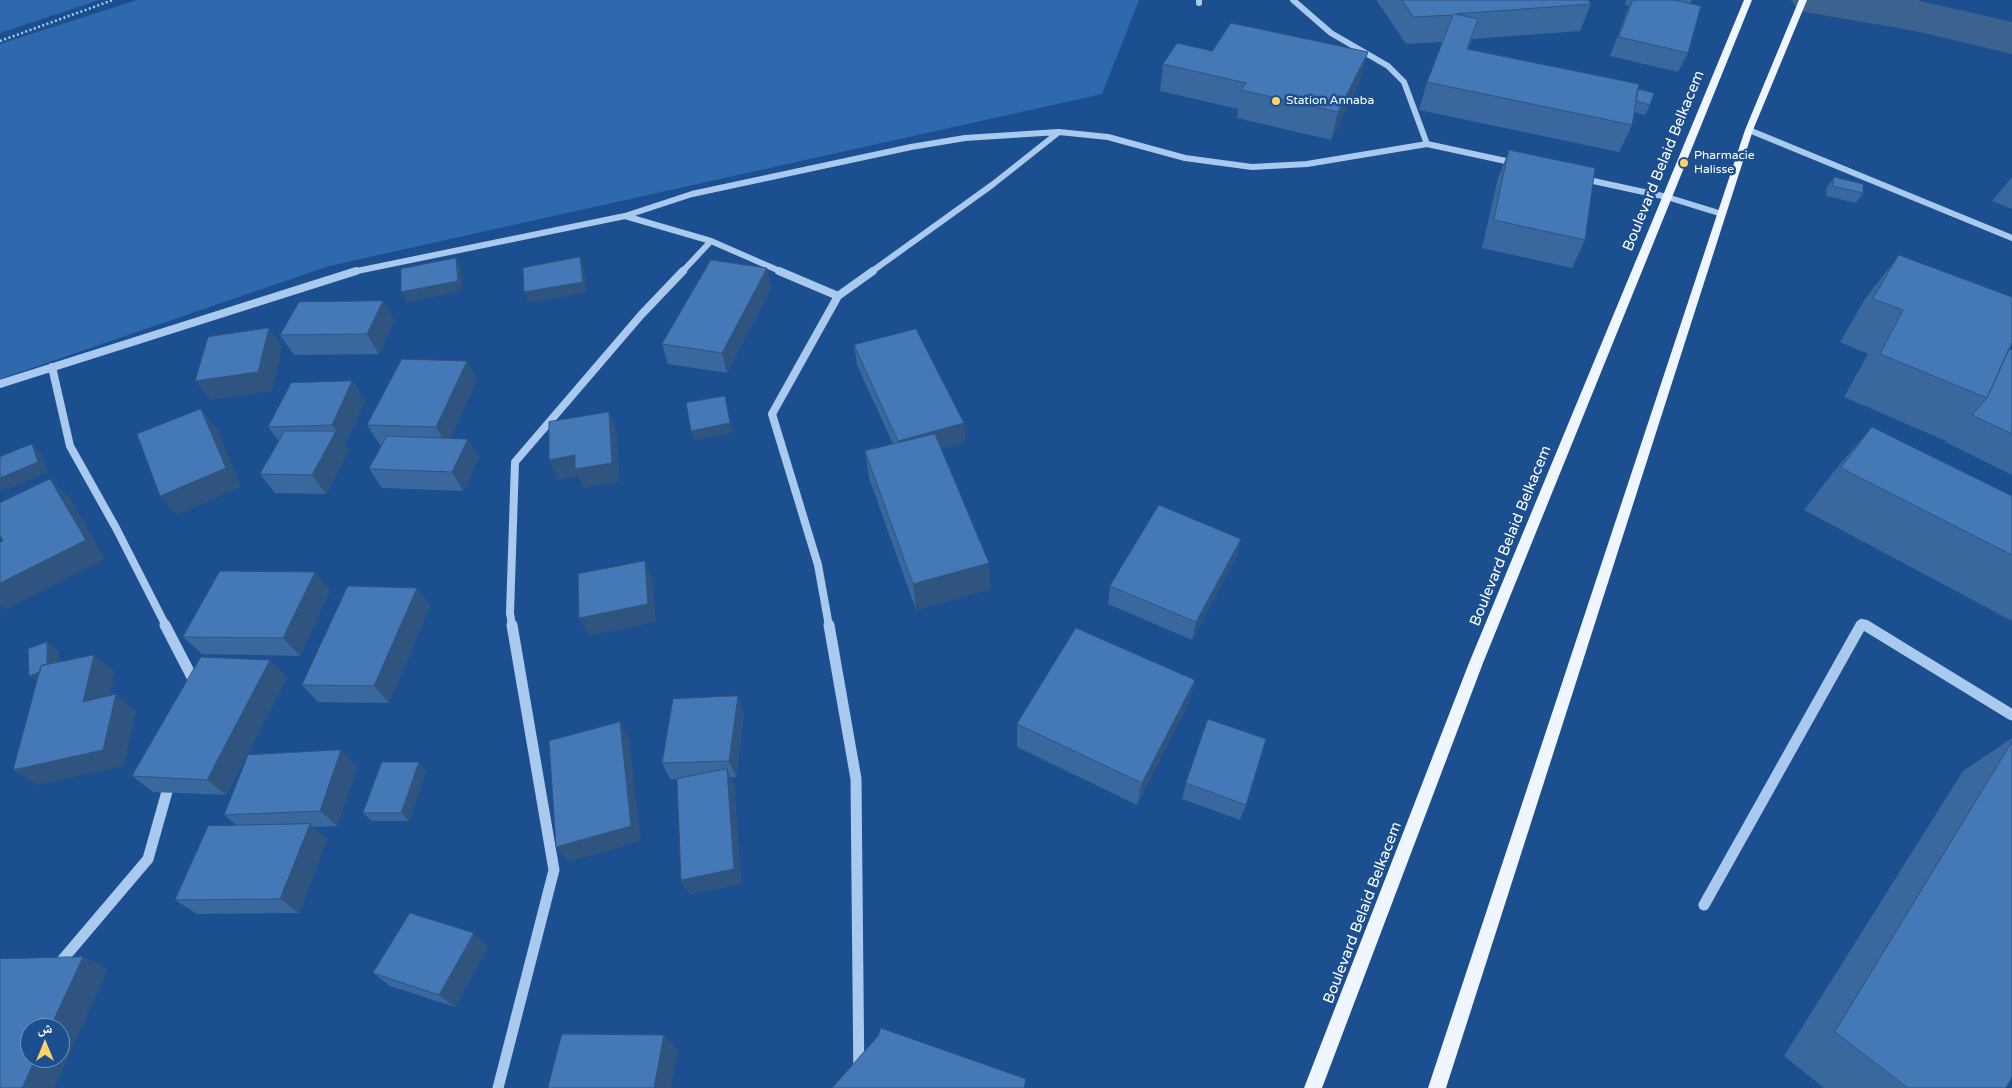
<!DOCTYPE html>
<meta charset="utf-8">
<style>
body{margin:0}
#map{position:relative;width:2012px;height:1088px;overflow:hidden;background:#1b4f8f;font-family:"Varela Round","Noto Naskh Arabic",sans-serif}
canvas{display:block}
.north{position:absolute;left:20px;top:1018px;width:50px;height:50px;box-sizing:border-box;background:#1b4f8f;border:1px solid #7695bc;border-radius:50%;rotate:0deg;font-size:14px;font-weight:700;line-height:20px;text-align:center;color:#fff}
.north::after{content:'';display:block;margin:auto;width:18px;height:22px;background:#ffd166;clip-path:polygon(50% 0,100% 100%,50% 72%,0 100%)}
</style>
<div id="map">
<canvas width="2012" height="1088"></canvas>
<div class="north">ش</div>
</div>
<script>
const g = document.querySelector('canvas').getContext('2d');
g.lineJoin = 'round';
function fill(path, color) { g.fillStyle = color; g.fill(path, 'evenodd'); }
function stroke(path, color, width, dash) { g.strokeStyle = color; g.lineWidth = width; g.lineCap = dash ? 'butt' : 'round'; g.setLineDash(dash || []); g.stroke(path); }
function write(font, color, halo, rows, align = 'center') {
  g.font = font + ' "Varela Round",sans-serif'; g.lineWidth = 5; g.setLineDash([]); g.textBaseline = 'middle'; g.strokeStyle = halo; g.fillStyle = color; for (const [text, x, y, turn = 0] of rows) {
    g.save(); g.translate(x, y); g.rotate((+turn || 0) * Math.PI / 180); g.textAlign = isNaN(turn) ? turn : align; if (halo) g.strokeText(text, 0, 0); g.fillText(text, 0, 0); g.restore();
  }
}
const green = new Path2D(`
 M 0,0 L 99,0 L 0,33 Z
 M 137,0 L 1139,0 L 1102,94 L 329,266 L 0,379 L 0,44 Z`);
const river = new Path2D(`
 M 1791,0 L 1916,0 L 2012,22 L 2012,54 L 1915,31 L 1799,11 Z`);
const path = new Path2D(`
 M 0,41 L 113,0`);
const minorFar2 = new Path2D(`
 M 1199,0 L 1199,3
 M 1293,0 L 1331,33 L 1388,66 L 1404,82 L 1427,144
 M 1749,130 L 2012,238
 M 1584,179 L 1667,197 L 1722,214
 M 625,216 L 692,194 L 911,147 L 965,138 L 1058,132
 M 352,272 L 625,216 L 711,241 L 782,272
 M 682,272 L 711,241
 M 871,272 L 992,185 L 1059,132 L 1108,137 L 1185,158 L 1252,167 L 1307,164 L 1427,144 L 1515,163`);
const minorFar1 = new Path2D(`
 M 779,271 L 838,296 L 873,271
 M 52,367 L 70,446 L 116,528 L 166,626
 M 0,384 L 356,271
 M 512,626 L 510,613 L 515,462 L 641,315 L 683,271
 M 829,626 L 818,565 L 772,414 L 838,296
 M 1860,626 L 1862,623 L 1867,626`);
const minor = new Path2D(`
 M 165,625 L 195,683
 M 829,625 L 856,779 L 859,1088
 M 1865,625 L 2012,715
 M 1704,905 L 1861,625
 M 58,965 L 148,859 L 170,781
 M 498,1088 L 554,870 L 512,625`);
const major = new Path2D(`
 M 1744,0 L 1752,0 L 1483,663 L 1322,1088 L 1304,1088 L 1469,663 Z
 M 1799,0 L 1807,0 L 1753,130 L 1446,1088 L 1428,1088 L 1745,130 Z`);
const wall = new Path2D(`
 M 1377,0 L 1588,0 L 1591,4 L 1580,31 L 1472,39 L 1468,49 L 1638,89 L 1650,105 L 1645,115 L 1634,112 L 1632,125 L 1619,152 L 1419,110 L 1427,82 L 1443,42 L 1406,44 L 1377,1 Z
 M 1626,0 L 1692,0 L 1690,3 L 1688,53 L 1678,72 L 1610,56 L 1629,6 L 1625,5 Z
 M 1212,51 L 1361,79 L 1331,140 L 1237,118 L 1238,109 L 1160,91 L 1163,64 Z
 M 1509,150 L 1585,240 L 1572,268 L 1482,248 L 1498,178 Z
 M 1834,177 L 1863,193 L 1856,203 L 1826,196 L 1827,187 Z
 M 2012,177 L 2012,209 L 1992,201 Z
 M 1899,255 L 2009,349 L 2012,350 L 2012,475 L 1945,442 L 1946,441 L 1844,397 L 1868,354 L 1840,342 L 1865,299 Z
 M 771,288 L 727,373 L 668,364 L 662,344 Z
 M 383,301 L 394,320 L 379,354 L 294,355 L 280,335 Z
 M 854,345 L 964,423 L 965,442 L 941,449 L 989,563 L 990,589 L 916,610 L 869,478 L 865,451 L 893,444 L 857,365 Z
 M 467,361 L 477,380 L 450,438 L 479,458 L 463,491 L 382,488 L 369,469 L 383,445 L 380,445 L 367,425 Z
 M 352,381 L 365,401 L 345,444 L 344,444 L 349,450 L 326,494 L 275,493 L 260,474 L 279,441 L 268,427 Z
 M 1872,427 L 2012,496 L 2012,621 L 1804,510 L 1835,470 Z
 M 1241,539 L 1236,557 L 1192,640 L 1108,604 L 1110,586 Z
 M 417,588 L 430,606 L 389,703 L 318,702 L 302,685 Z
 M 330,590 L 300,656 L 202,654 L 183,637 Z
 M 287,677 L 226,795 L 153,792 L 132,776 Z
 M 1195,680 L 1188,704 L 1137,805 L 1017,747 L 1017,724 Z
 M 744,713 L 736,777 L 730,777 L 734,785 L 741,884 L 690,894 L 681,880 L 678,779 L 670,779 L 662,763 Z
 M 2012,738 L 2012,1077 L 2006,1088 L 1824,1088 L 1784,1056 L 1963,771 Z
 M 341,750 L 357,767 L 337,826 L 313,827 L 327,839 L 299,913 L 197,914 L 175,900 L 237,826 L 224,815 Z
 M 426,770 L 409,821 L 372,821 L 363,813 Z
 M 1186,783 L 1246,805 L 1240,820 L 1182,799 Z
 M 488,946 L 455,1007 L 390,986 L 373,973 Z`);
const shadedWall = new Path2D(`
 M 1368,52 L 1361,79 L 1331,140 L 1338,112 Z
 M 580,257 L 584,268 L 587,292 L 529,303 L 524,292 Z
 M 456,258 L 461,268 L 462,291 L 407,303 L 401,292 Z
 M 767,268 L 771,288 L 727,373 L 722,353 Z
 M 383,301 L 394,320 L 379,354 L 367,334 Z
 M 269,328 L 282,348 L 272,391 L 210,400 L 195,381 Z
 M 467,361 L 477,380 L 447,446 L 436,427 Z
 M 352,381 L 365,401 L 345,444 L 332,425 Z
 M 725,396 L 733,433 L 694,441 L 691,431 Z
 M 201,409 L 217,428 L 241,487 L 177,515 L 160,496 Z
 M 609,412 L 617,431 L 620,482 L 583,488 L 578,476 L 558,480 L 549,460 Z
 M 964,423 L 965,442 L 900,461 L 898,441 Z
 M 336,431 L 349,450 L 326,494 L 312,475 Z
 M 468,439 L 479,458 L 463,491 L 452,472 Z
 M 32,444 L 42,454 L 48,472 L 0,492 L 0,478 Z
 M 50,479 L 70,498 L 105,559 L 5,610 L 0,606 L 0,583 Z
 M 1241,539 L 1236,557 L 1192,640 L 1196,622 Z
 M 645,561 L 653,579 L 656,622 L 589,636 L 579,618 Z
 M 989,563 L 990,589 L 916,610 L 913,584 Z
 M 315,572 L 330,590 L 300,656 L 283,638 Z
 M 417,588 L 430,606 L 389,703 L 374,686 Z
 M 47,642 L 59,651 L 59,678 L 41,685 L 29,676 Z
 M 94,655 L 115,672 L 104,719 L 83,702 Z
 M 270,660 L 287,677 L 226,795 L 207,780 Z
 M 1195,680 L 1188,704 L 1137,805 L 1142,783 Z
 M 116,694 L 136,711 L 124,766 L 37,785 L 13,770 Z
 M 738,696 L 744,713 L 736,777 L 729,761 Z
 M 620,722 L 629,739 L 641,841 L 568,862 L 556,847 Z
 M 341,750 L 357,767 L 337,826 L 320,811 Z
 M 419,762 L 426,770 L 409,821 L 401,813 Z
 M 727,769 L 734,785 L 741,884 L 690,894 L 681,880 Z
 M 310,824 L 327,839 L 299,913 L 280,899 Z
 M 474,933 L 488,946 L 455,1007 L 439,995 Z
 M 83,957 L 108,969 L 54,1088 L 22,1088 L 36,1058 L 60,1058 L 60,1028 L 50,1028 Z
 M 664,1035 L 678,1050 L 671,1088 L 654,1088 Z`);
const building = new Path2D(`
 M 1402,0 L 1588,0 L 1591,4 L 1455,14 L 1478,19 L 1467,49 L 1639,84 L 1632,125 L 1427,82 L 1453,15 L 1414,17 Z
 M 1633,0 L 1674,0 L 1701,6 L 1688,53 L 1619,37 Z
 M 1231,23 L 1368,52 L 1338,112 L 1241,90 L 1246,83 L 1163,64 L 1177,43 L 1212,51 Z
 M 1638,89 L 1654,93 L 1650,105 L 1636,101 Z
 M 1509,150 L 1595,168 L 1585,240 L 1494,220 Z
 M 1834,177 L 1863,184 L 1863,193 L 1833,186 Z
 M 1899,255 L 2012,297 L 2012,343 L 1987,398 L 1880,354 L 1903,310 L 1873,299 Z
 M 580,257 L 583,282 L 524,292 L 523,268 Z
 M 456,258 L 458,281 L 401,292 L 401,269 Z
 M 711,260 L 767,268 L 722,353 L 662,344 Z
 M 383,301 L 367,334 L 280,335 L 299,302 Z
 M 269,328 L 258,372 L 195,381 L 208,337 Z
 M 916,329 L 964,423 L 898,441 L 854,345 Z
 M 2009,349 L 2012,350 L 2012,434 L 1972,415 L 1987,398 Z
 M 402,359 L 467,361 L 436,427 L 367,425 Z
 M 352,381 L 332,425 L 268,427 L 291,383 Z
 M 725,396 L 730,423 L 691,431 L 686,403 Z
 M 201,409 L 226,468 L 160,496 L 137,434 Z
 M 609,412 L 612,463 L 575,469 L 575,455 L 549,460 L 549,422 Z
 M 1872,427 L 2012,496 L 2012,555 L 1841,468 Z
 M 285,431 L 336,431 L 312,475 L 260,474 Z
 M 935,434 L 989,563 L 913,584 L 865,451 Z
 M 387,436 L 468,439 L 452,472 L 369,469 Z
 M 32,444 L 38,462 L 0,478 L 0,457 Z
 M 50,479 L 86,540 L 0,583 L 0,542 L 3,541 L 0,535 L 0,503 Z
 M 1159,505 L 1241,539 L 1196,622 L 1110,586 Z
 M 645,561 L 648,604 L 579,618 L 578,574 Z
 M 220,571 L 315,572 L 283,638 L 183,637 Z
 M 348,586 L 417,588 L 374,686 L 302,685 Z
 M 1076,628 L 1195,680 L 1142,783 L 1017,724 Z
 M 47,642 L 47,664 L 41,666 L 40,672 L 29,676 L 28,649 Z
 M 94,655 L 83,702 L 116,694 L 103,750 L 13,770 L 41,666 Z
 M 201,657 L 270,660 L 207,780 L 132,776 Z
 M 738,696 L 729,761 L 662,763 L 673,699 Z
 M 1208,719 L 1266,739 L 1246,805 L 1186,783 Z
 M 620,722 L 631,826 L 556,847 L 549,741 Z
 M 2012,742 L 2012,1077 L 2006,1088 L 1908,1088 L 1835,1032 Z
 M 341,750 L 320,811 L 224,815 L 248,755 Z
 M 382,762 L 419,762 L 401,813 L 363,813 Z
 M 727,769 L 734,869 L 681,880 L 677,779 Z
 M 310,824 L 280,899 L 175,900 L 208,826 Z
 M 410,913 L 474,933 L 439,995 L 373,973 Z
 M 83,957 L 50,1028 L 30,1028 L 30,1058 L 36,1058 L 22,1088 L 0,1088 L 0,959 Z
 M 881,1028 L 1026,1079 L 1024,1088 L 832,1088 L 878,1036 Z
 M 562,1034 L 664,1035 L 654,1088 L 548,1088 Z`);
const markers = [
 [1276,101,5,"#ffd166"],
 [1684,163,5,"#ffd166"]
];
const farPoinames = [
 ["Station Annaba",1286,101],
 ["Pharmacie",1694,156],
 ["Halisse",1694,170]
];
const streetNames = [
 ["Boulevard Belaid Belkacem",1664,161,-68],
 ["Boulevard Belaid Belkacem",1511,536,-68],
 ["Boulevard Belaid Belkacem",1363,913,-69]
];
fill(green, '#2e69ad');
fill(river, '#3c6290');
stroke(path, '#a9c9ee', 2.5, [2, 2.5]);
stroke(minorFar2, '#a9c9ee', 6);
stroke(minorFar1, '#a9c9ee', 8);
stroke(minor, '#a9c9ee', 11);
fill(major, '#f0f6ff');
fill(wall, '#3a679d');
fill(shadedWall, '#305480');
fill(building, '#4478b7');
stroke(building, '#305480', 1);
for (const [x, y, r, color] of markers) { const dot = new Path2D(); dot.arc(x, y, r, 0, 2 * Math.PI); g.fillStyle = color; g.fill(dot); stroke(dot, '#1b4f8f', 2); }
write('12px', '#fff', '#1b4f8f', farPoinames, 'left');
write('15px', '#fff', '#1b4f8f', streetNames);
</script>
